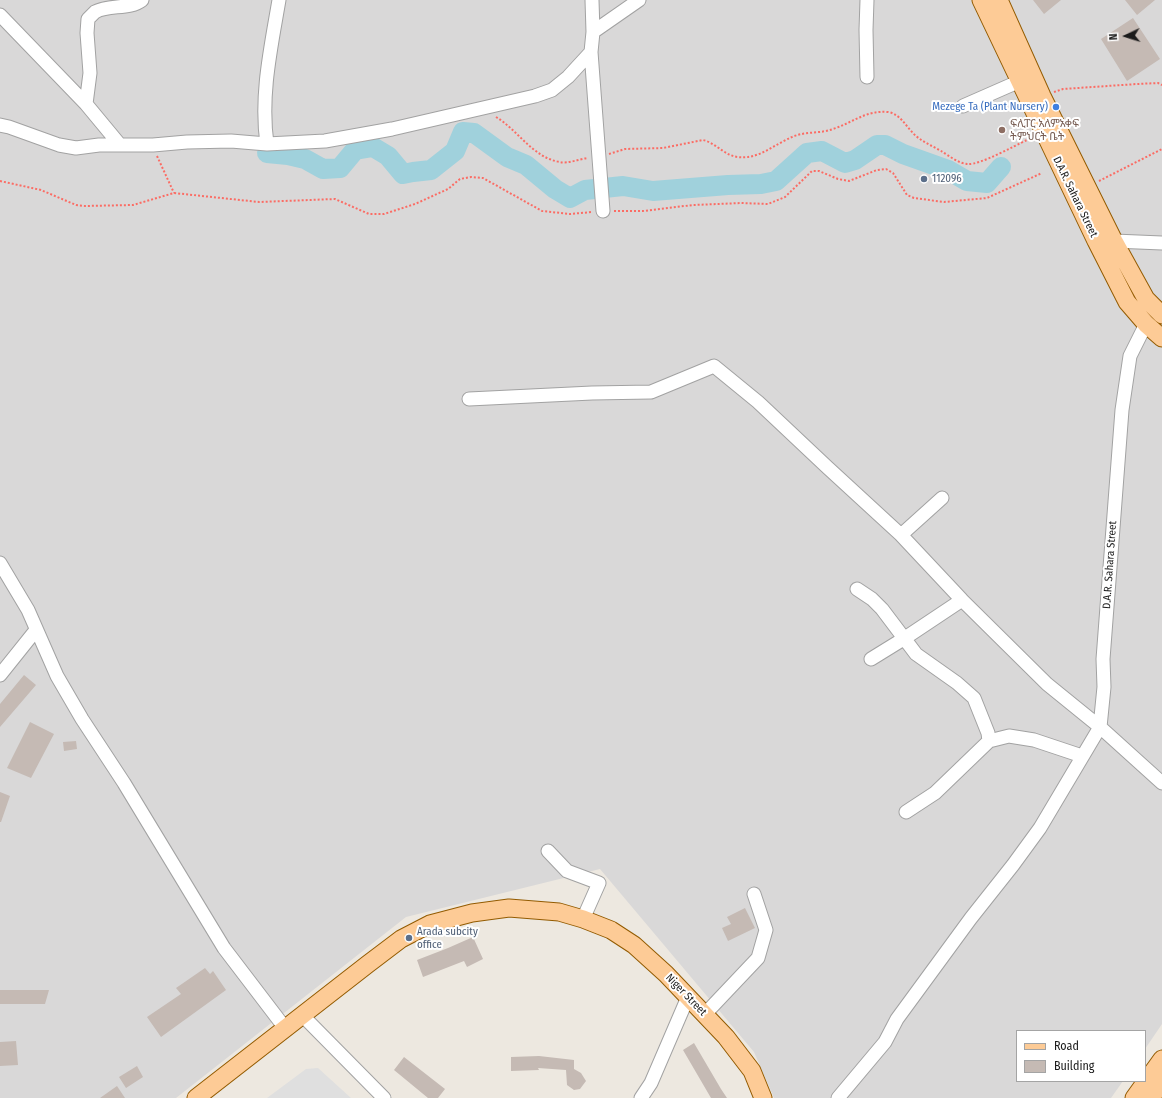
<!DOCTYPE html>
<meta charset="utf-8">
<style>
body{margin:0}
#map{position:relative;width:1162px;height:1098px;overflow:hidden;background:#ede8e0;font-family:"Fira Sans Condensed",sans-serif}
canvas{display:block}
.legend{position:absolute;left:1016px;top:1030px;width:130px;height:52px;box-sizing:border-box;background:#fff;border:1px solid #a4a4a4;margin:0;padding:5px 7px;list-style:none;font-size:12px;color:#1b1b1b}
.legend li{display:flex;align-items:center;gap:8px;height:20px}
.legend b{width:20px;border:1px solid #a4a4a4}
.north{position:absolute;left:1106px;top:16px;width:40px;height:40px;-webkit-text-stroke:3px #fff;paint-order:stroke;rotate:266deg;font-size:11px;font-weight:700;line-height:16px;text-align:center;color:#1b1b1b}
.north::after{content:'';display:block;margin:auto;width:14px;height:18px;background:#1b1b1b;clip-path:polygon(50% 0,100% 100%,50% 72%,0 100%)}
</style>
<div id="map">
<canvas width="1162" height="1098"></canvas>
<ul class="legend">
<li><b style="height:5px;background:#fdcb96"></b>Road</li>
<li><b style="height:11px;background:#c5bab4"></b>Building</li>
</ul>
<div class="north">N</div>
</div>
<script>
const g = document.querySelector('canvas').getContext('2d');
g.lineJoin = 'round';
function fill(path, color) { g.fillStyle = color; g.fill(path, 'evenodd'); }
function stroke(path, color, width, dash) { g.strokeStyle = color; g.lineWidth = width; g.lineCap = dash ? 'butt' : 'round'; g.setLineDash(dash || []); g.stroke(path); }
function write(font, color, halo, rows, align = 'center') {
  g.font = font + ' "Fira Sans Condensed","Noto Sans Ethiopic",sans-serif'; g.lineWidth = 4; g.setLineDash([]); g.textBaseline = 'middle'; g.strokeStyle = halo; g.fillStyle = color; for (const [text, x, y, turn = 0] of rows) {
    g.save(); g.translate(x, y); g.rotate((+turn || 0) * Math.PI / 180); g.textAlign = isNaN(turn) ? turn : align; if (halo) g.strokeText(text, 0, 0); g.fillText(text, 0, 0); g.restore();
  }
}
const residential = new Path2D(`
 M 0,0 L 1162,0 L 1162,1024 L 1145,1049 L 1145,1031 L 1017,1031 L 1017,1081 L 1123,1081 L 1111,1098 L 774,1098 L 754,1052 L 600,869 L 406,917 L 176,1098 L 0,1098 Z`);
const parking = new Path2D(`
 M 318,1068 L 351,1098 L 267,1098 L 306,1069 Z`);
const river = new Path2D(`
 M 267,153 L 288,155 L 305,159 L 323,169 L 340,168 L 355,150 L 373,147 L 388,156 L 403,174 L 413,172 L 431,170 L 455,151 L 463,132 L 474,133 L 507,157 L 526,165 L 555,189 L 570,198 L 585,190 L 623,186 L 653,191 L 728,185 L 761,184 L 776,181 L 807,153 L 822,151 L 845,163 L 855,160 L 877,145 L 885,145 L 903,154 L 948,170 L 967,181 L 987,183 L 1001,167`);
const building = new Path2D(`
 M 1033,0 L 1061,0 L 1044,14 Z
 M 1125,0 L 1155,0 L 1137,15 Z
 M 1133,18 L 1160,59 L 1127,81 L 1101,39 Z
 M 24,675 L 36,685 L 0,727 L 0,704 Z
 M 30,722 L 54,734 L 31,778 L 7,768 Z
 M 76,741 L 77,749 L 64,751 L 63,742 Z
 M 0,792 L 10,796 L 1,822 L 0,822 Z
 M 745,908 L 755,928 L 728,941 L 722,928 L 731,924 L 727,917 Z
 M 473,937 L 483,959 L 467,967 L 464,961 L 423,977 L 417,960 L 448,948 Z
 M 205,968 L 210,974 L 213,971 L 226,990 L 161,1037 L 147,1017 L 181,994 L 176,988 Z
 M 0,990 L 49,990 L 45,1004 L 0,1004 Z
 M 16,1041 L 18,1065 L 0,1066 L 0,1042 Z
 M 694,1043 L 721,1089 L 727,1098 L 711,1098 L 683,1050 Z
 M 539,1056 L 574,1060 L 574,1069 L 581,1073 L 586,1081 L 580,1089 L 574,1090 L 567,1085 L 566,1070 L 538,1068 L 539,1070 L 511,1071 L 511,1057 Z
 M 404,1057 L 445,1089 L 438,1098 L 428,1098 L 394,1070 Z
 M 137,1066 L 143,1077 L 126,1088 L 119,1077 Z
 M 117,1086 L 125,1098 L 100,1098 Z`);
const path = new Path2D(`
 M 1054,92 L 1063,89 L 1137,84 L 1158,83 L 1162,85
 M 496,117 C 518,130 533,158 560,162 C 568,164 579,159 588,158
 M 609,154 L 625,149 L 663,148 L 703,140 C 716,143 725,156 738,157 C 758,160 775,144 792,137 C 805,131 820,134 833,129 C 852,123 866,110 888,112 C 900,114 905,125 913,133 C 920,141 931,145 941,151 C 948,155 959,164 968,164 C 980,165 1014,146 1027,140
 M 157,156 L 174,193
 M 0,181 L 41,190 L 76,205 L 85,206 L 133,205 L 174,193 L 259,202 L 335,199 L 369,214 L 384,214 L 415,204 L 448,189 L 460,179 L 471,177 L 483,178 L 542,211 L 570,214 L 592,212
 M 1099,181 L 1162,149
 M 614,211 L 643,211 L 693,205 L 741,203 L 768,204 L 785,197 L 812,171 L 819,171 L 838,179 L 849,181 L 877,170 L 886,169 L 893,173 L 907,195 L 914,198 L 944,202 L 987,198 L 1042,173`);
const minor = new Path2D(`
 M 592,0 L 593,32 L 591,52 L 603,211
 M 867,0 L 866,30 L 867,77
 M 0,15 L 86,104 L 120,145
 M 593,32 L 639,0
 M 86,104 L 90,73 L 87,33 L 88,19 C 90,17 93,14 95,12 C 109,4 129,10 142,0
 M 963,106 L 1020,81
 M 0,125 L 9,127 L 59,145 L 76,148 L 99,145 L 153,145 L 187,142 L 231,141 L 267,144 L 325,141 L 392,129 L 535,96 L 552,90 L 568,77 L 591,52
 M 267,144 C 260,96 271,47 279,0
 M 1114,241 L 1162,243
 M 469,399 L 592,393 L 651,392 L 714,366 L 758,402 L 827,467 L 901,535 L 962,600 L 1047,684 L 1100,727 L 1162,783
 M 901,535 L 942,498
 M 0,563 L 28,610 L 57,676 L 82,719 L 124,783 L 224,948 L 285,1028
 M 857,589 L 872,599 L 882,609 L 916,654 L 957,683 L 974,698 L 988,733 L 989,741
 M 871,659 L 905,638 L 962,600
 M 0,675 L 36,630
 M 906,812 L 935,793 L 989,741 L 1009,736 L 1034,740 L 1082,756
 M 548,851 L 567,871 L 599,883 L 583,919
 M 705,1014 L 758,958 L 766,930 L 754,894
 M 302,1015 L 384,1098
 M 641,1098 L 651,1083 L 688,997
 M 838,1098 L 885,1042 L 897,1019 L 971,918 L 1013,865 L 1040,828 L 1100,727 L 1104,687 L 1103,659 L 1122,410 L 1130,356 L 1146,324`);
const major = new Path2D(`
 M 981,0 L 1096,241 L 1127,302 L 1146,324 L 1162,338
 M 999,0 L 1042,96 L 1114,241 L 1146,299 L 1162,315
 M 196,1098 L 368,964 L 401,939 L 430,924 L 472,913 L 509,908 L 559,912 L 583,919 L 611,930 L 634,945 L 666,974 L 726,1037 L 752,1071 L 763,1098
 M 1134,1098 L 1162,1059
 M 1151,1098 L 1162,1082`);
const markers = [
 [1056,107,4,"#3f7fe0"],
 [1002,130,4,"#8d6e63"],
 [924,179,4,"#5c6f8a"],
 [409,938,4,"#5c6f8a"]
];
const shopNames = [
 ["Mezege Ta (Plant Nursery)",1048,107]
];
const educationNames = [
 ["ፍሊፐር አለምአቀፍ",1010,124],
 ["ትምህርት ቤት",1010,137]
];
const serviceNames = [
 ["112096",932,179],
 ["Arada subcity",417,932],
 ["office",417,945]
];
const streetNames = [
 ["D.A.R. Sahara Street",1075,197,64],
 ["D.A.R. Sahara Street",1110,565,-86],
 ["Niger Street",686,995,46]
];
fill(residential, '#d9d8d8');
fill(parking, '#dfdfdf');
stroke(river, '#a0d1dc', 20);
fill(building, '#c5bab4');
stroke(minor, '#a2a2a2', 15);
stroke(major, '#935b00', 19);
stroke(path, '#fb6c64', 2, [2, 2]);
stroke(minor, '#fff', 13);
stroke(major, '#fdcb96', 17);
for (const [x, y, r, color] of markers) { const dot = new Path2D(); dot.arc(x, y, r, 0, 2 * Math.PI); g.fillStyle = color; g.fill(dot); stroke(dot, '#fff', 1.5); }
write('11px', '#366cbe', '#fff', shopNames, 'right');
write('11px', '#785e54', '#fff', educationNames, 'left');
write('11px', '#4e5e75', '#fff', serviceNames, 'left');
write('11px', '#1b1b1b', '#fff', streetNames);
</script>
